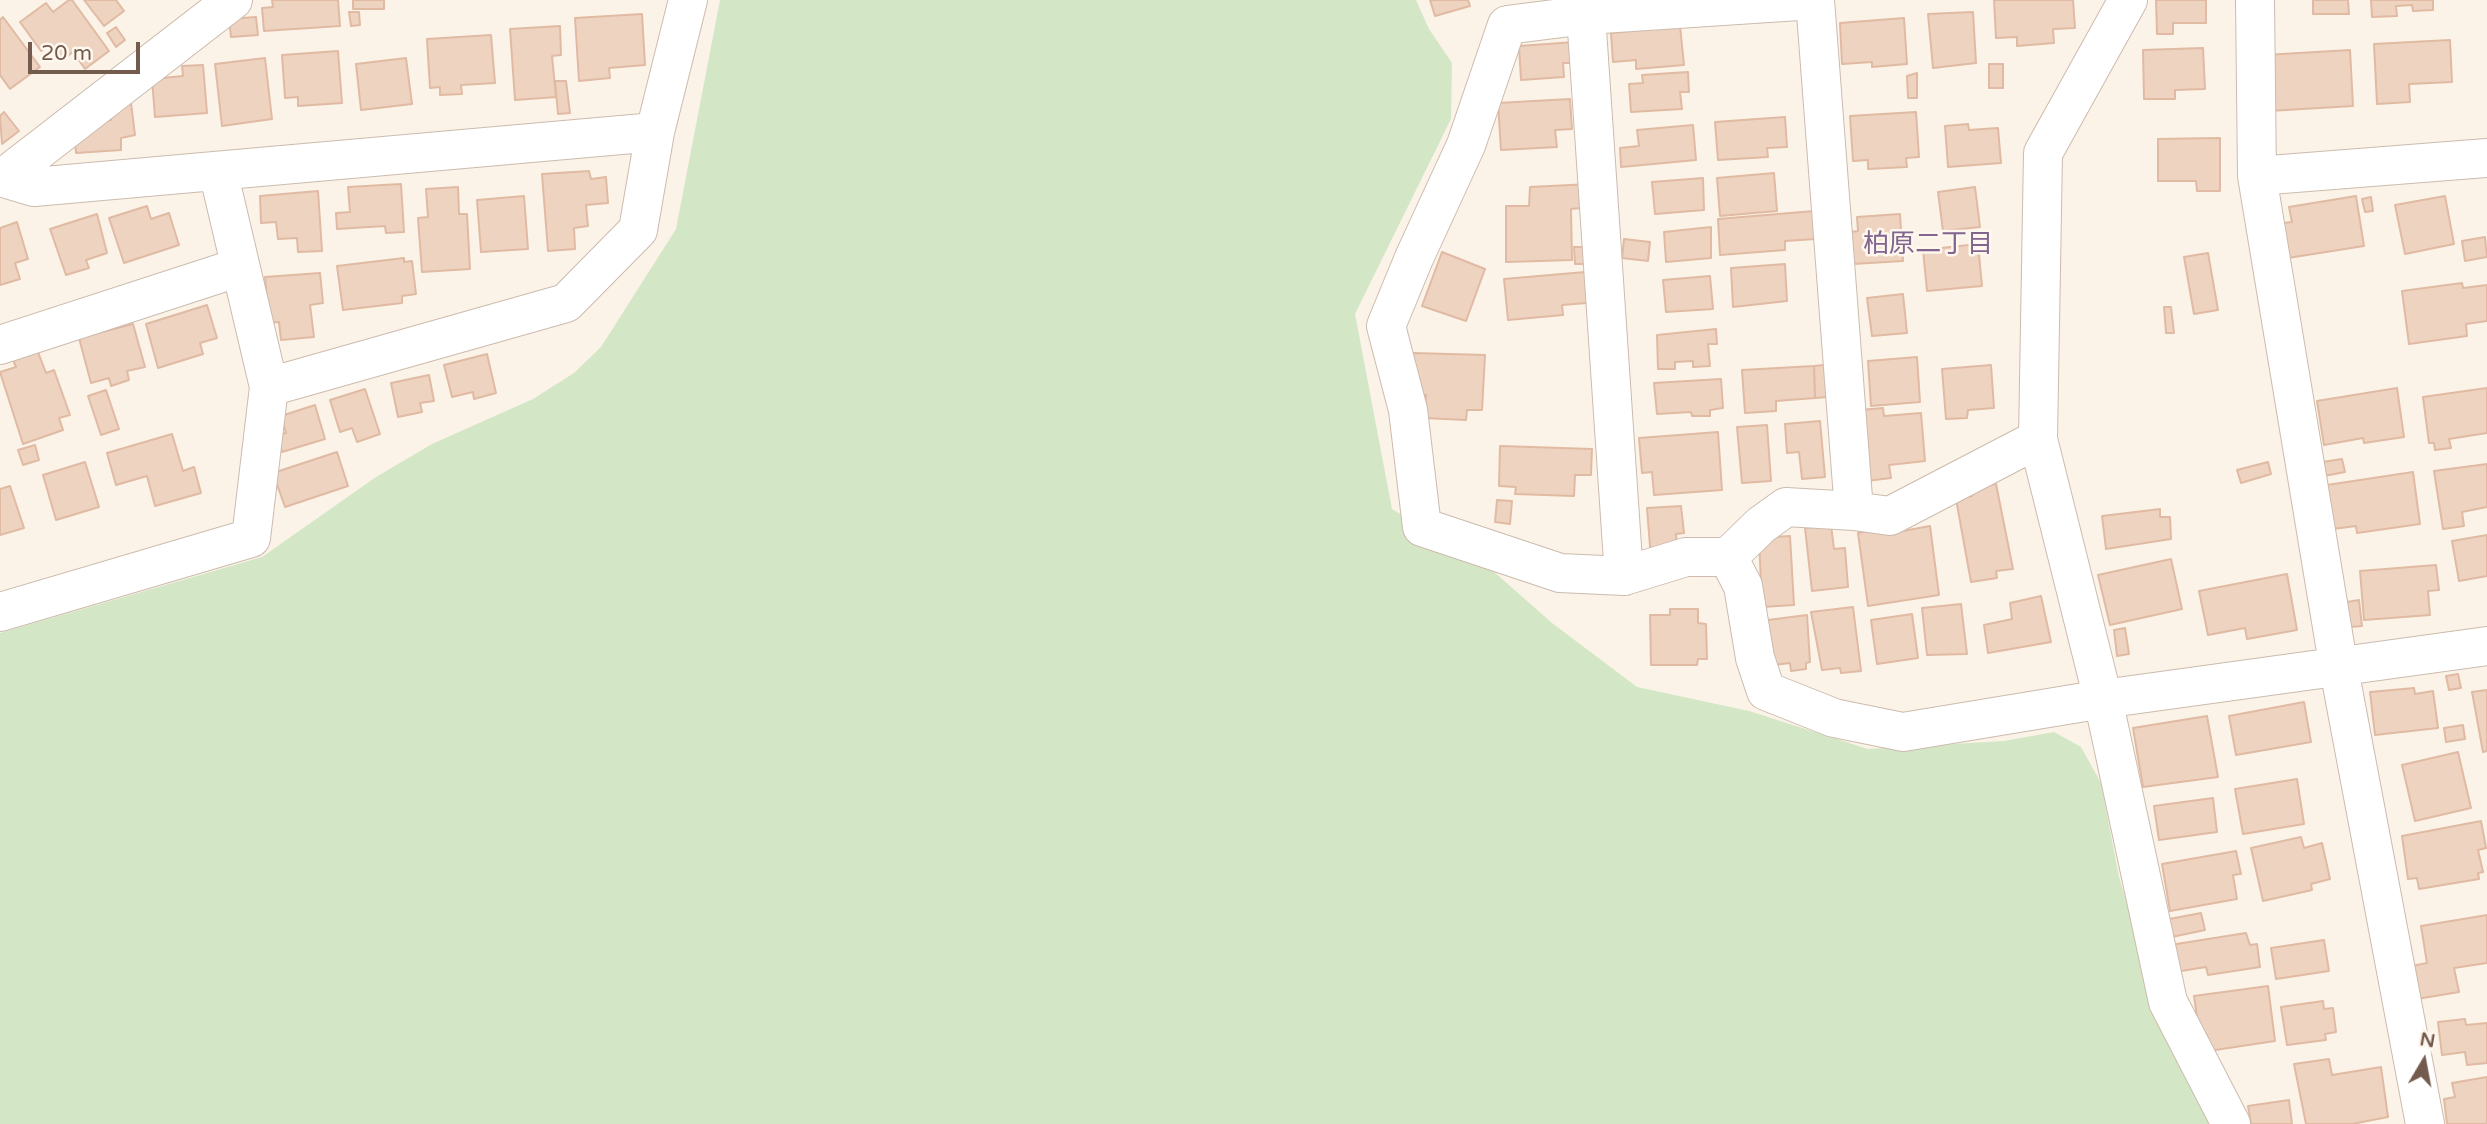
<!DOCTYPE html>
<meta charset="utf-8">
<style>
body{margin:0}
#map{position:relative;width:2487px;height:1124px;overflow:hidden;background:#fbf3e7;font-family:"Varela Round",sans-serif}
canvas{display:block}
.north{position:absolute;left:2389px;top:1026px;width:70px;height:70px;-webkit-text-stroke:5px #fef7ed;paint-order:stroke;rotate:10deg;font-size:19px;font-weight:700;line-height:28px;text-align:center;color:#735b4d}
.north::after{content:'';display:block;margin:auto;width:24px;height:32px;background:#735b4d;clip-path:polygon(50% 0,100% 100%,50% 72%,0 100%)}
.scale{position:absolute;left:28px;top:42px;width:112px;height:32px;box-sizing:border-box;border:4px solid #735b4d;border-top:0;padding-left:9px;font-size:21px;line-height:24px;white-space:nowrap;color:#735b4d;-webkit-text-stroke:5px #fef7ed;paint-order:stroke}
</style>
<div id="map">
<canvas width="2487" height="1124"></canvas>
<div class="north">N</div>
<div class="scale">20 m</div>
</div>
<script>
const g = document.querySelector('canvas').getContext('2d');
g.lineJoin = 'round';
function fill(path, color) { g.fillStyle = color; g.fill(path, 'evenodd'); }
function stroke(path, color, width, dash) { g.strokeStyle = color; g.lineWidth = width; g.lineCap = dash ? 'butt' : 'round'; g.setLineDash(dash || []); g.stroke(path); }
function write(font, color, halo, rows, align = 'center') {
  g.font = font + ' "Varela Round","Noto Sans JP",sans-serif'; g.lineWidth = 5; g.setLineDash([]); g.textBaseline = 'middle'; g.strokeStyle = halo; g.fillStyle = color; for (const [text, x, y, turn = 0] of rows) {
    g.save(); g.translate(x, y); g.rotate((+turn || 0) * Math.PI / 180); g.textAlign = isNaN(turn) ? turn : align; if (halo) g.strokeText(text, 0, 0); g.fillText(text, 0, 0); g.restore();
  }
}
const green = new Path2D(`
 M 720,0 L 1416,0 L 1429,29 L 1452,63 L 1451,119 L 1355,314 L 1392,509 L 1492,570 L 1552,623 L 1637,687 L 1749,711 L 1868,749 L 2004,741 L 2054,732 L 2081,747 L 2101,783 L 2119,877 L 2158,1007 L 2223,1124 L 0,1124 L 0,633 L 262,557 L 376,477 L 432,444 L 533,399 L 574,373 L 601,347 L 676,229 Z`);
const building = new Path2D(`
 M 69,0 L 72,0 L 109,51 L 85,69 L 73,52 L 61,61 L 50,44 L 41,51 L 20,22 L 46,3 L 53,12 Z
 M 84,0 L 116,0 L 124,11 L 104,26 Z
 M 272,0 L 338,0 L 340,26 L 264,31 L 262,8 L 273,7 Z
 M 353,0 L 384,0 L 384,9 L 353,9 Z
 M 1430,0 L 1468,0 L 1470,6 L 1435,16 Z
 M 1994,0 L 2073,0 L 2075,28 L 2053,29 L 2054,43 L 2017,46 L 2017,37 L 1996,38 Z
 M 2156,0 L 2206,0 L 2206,23 L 2173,23 L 2173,34 L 2157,34 Z
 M 2313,0 L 2348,0 L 2349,14 L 2313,14 Z
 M 2371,0 L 2433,0 L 2433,10 L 2413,11 L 2412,5 L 2396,6 L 2397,16 L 2372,17 Z
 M 349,12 L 359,12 L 360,25 L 351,26 Z
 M 1973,12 L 1976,63 L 1933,68 L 1928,14 Z
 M 642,14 L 645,65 L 609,68 L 610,78 L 579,81 L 575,18 Z
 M 3,17 L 40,67 L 10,89 L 0,75 L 0,20 Z
 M 256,17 L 258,35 L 231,37 L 229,19 Z
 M 1904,18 L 1907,64 L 1872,67 L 1872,62 L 1842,64 L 1840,23 Z
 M 560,26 L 561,55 L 552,56 L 556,97 L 515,100 L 510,29 Z
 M 1680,26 L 1684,65 L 1636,69 L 1636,60 L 1613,62 L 1611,33 Z
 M 116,27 L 125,40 L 116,47 L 107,33 Z
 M 491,35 L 495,83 L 461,85 L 462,94 L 440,95 L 440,87 L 430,88 L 427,39 Z
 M 2450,40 L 2452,82 L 2409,84 L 2410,102 L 2377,104 L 2374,44 Z
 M 1575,42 L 1576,63 L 1563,63 L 1564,77 L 1521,80 L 1519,46 Z
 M 2203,48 L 2205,89 L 2175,90 L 2175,99 L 2144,99 L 2143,50 Z
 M 2350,50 L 2353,106 L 2269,111 L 2265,55 Z
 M 338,51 L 342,103 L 298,106 L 298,97 L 285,98 L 282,55 Z
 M 265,58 L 272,119 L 222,126 L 215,64 Z
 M 406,58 L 412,104 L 361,110 L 356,64 Z
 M 1989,64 L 2003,64 L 2003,88 L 1989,88 Z
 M 203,65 L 207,113 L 155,117 L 152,79 L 183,76 L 182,66 Z
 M 1688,72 L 1689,92 L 1680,92 L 1682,109 L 1631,112 L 1629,84 L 1643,83 L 1642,75 Z
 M 1917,73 L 1917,98 L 1908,98 L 1907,76 Z
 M 555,81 L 566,81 L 570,113 L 558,114 Z
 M 1570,99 L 1572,129 L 1555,130 L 1557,147 L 1501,150 L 1498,103 Z
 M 131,103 L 135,135 L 121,138 L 121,150 L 76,153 L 75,141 L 96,122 L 111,120 L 111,107 Z
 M 4,112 L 19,131 L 2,144 L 0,116 Z
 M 1916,112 L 1919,157 L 1906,158 L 1907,167 L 1868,169 L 1868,160 L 1853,161 L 1850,116 Z
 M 1785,117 L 1787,147 L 1767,148 L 1768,157 L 1718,160 L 1715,122 Z
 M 1968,124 L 1969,130 L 1998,128 L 2001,163 L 1948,167 L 1945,126 Z
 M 1693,125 L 1696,160 L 1621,167 L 1620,148 L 1639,146 L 1637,130 Z
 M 2220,138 L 2220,191 L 2197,191 L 2196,181 L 2158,181 L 2158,139 Z
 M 589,171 L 591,179 L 606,177 L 608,203 L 586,205 L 588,226 L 574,228 L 575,249 L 548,251 L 542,174 Z
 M 1774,173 L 1777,211 L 1720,216 L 1717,178 Z
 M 1703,178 L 1704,210 L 1655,214 L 1652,182 Z
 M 401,184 L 404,232 L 386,233 L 385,226 L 337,229 L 336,213 L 350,212 L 348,187 Z
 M 1591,184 L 1591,207 L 1571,209 L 1572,260 L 1506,262 L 1506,206 L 1529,206 L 1530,187 Z
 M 458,187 L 459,214 L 467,214 L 470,269 L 422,272 L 418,218 L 428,217 L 426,189 Z
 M 1975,187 L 1980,227 L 1943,231 L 1938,192 Z
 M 318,191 L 322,251 L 298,252 L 297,238 L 278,239 L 276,222 L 261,223 L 260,196 Z
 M 524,196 L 528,249 L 481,252 L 477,200 Z
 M 2356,196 L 2364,246 L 2288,258 L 2283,223 L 2292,222 L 2289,207 Z
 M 2445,196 L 2454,244 L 2405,254 L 2395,205 Z
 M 2371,197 L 2373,211 L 2365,212 L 2362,199 Z
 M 147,206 L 151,219 L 169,213 L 179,245 L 124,263 L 109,218 Z
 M 1814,211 L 1816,239 L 1785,241 L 1785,250 L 1720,255 L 1718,219 Z
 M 97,214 L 107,253 L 86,260 L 89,268 L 66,275 L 50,229 Z
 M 1900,214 L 1903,261 L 1853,264 L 1850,232 L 1858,231 L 1857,217 Z
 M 17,222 L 28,259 L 15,263 L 20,279 L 0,285 L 0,228 Z
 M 1711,227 L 1711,258 L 1666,262 L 1664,232 Z
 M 2485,237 L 2487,257 L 2465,261 L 2462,241 Z
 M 1624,239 L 1650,242 L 1648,261 L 1622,258 Z
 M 1978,244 L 1982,286 L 1927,291 L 1923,250 Z
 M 1574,247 L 1588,247 L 1590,264 L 1575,264 Z
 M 1442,252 L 1485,269 L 1466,321 L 1422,306 Z
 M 2208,253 L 2218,310 L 2194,314 L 2184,257 Z
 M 404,258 L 404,262 L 412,261 L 416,294 L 402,296 L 402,303 L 343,310 L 337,266 Z
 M 1785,264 L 1787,301 L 1733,307 L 1731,268 Z
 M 1585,272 L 1587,303 L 1562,305 L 1563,315 L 1508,320 L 1504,279 Z
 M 320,273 L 323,303 L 310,305 L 314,337 L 281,340 L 279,322 L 269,323 L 265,277 Z
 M 1710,276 L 1713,309 L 1666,312 L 1663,280 Z
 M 2462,283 L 2463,288 L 2487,285 L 2487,321 L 2466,324 L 2467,336 L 2409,344 L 2402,291 Z
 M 1903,294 L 1907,333 L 1872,336 L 1867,298 Z
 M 207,305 L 217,338 L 200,343 L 203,354 L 158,368 L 146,324 Z
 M 2164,307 L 2171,307 L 2174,333 L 2166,333 Z
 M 133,324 L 145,367 L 127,371 L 129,380 L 111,386 L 109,378 L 91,383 L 79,338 Z
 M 1716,329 L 1717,344 L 1708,344 L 1710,366 L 1693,367 L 1693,361 L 1675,362 L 1675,369 L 1658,369 L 1657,335 Z
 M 38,352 L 46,373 L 54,370 L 70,415 L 59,418 L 63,430 L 23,444 L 0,372 L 16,367 L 13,360 Z
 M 1413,353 L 1485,355 L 1482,410 L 1467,410 L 1466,420 L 1424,418 L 1426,395 L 1411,395 Z
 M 487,354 L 496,393 L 474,399 L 473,392 L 452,397 L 444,365 Z
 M 1917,357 L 1920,402 L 1871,406 L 1868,361 Z
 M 1824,365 L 1827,397 L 1815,398 L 1814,366 Z
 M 1991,365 L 1994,408 L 1968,410 L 1967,418 L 1946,419 L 1942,369 Z
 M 1814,366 L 1815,398 L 1776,401 L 1776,411 L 1745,413 L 1742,370 Z
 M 429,375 L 434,401 L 420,403 L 422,412 L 398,417 L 391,383 Z
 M 1721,379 L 1723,408 L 1710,410 L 1710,416 L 1692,416 L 1691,412 L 1657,414 L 1654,383 Z
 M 2397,388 L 2404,437 L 2364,443 L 2363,438 L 2324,445 L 2317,401 Z
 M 2487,388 L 2487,433 L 2449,439 L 2451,448 L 2435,450 L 2434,443 L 2429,443 L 2423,397 Z
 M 365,389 L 380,434 L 357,442 L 352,428 L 340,432 L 330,400 Z
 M 106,390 L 119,429 L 101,435 L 88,396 Z
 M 315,405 L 325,439 L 282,452 L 277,435 L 286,433 L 281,416 Z
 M 1883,408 L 1884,416 L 1921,413 L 1925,461 L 1889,465 L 1891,478 L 1866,481 L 1860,410 Z
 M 1820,421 L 1825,477 L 1802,479 L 1799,452 L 1787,453 L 1785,424 Z
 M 1767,425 L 1771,481 L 1742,483 L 1737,427 Z
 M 1718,432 L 1722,490 L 1654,495 L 1652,472 L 1642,473 L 1639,438 Z
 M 172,434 L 183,471 L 194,467 L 201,493 L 155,506 L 147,476 L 116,485 L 107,453 Z
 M 35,445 L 39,460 L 23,465 L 18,450 Z
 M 1500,446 L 1592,449 L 1591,475 L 1575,475 L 1574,496 L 1515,494 L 1516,487 L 1499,486 Z
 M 337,452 L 348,486 L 285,507 L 273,473 Z
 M 2342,459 L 2345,472 L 2319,477 L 2316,463 Z
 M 85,462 L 99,507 L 56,520 L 43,475 Z
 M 2268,462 L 2271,474 L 2241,483 L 2237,470 Z
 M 2487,464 L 2487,507 L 2462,512 L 2464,526 L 2443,529 L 2434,471 Z
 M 2413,472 L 2420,524 L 2357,533 L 2356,526 L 2333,529 L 2327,485 Z
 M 1996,484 L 2013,569 L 1996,571 L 1997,578 L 1971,582 L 1956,499 L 1972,496 L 1970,489 Z
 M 10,486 L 24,528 L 0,535 L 0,489 Z
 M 1497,500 L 1512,501 L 1510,524 L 1495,522 Z
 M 1681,506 L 1684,533 L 1676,534 L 1678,557 L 1651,559 L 1647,508 Z
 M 2160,509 L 2160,517 L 2170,517 L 2171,539 L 2106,549 L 2102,516 Z
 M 1831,525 L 1834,549 L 1845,548 L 1848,587 L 1812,591 L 1805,528 Z
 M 1930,526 L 1939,595 L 1868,606 L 1858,533 L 1890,527 L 1892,533 Z
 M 2487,535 L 2487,576 L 2459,581 L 2452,541 Z
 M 1790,536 L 1794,605 L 1762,607 L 1759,538 Z
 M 2171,559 L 2182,609 L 2110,625 L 2098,575 Z
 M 2436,565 L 2439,590 L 2428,591 L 2430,615 L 2364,620 L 2360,571 Z
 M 2287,574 L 2297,630 L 2247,639 L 2245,628 L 2208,635 L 2199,591 Z
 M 2041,596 L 2051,642 L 1988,653 L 1984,625 L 2012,619 L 2010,603 Z
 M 2359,600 L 2362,626 L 2350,627 L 2347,602 Z
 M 1961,604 L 1967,654 L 1927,655 L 1922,608 Z
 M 1853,607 L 1861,671 L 1841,673 L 1840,668 L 1822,670 L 1811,612 Z
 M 1670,609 L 1698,609 L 1698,623 L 1706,624 L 1707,659 L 1698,659 L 1697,665 L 1651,665 L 1650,615 L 1670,615 Z
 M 1912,614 L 1918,658 L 1877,664 L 1871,620 Z
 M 1807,615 L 1810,662 L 1806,663 L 1806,669 L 1791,671 L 1790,663 L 1766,666 L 1760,621 Z
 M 2125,628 L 2129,654 L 2117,656 L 2114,630 Z
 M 2458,674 L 2461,688 L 2449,690 L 2446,676 Z
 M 2414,688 L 2415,694 L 2433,691 L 2438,728 L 2375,735 L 2370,692 Z
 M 2487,690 L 2487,751 L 2483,752 L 2472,692 Z
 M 2304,702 L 2311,742 L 2236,755 L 2229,716 Z
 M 2207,716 L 2218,777 L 2143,787 L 2133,728 Z
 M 2463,725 L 2465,739 L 2446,742 L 2444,728 Z
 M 2458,752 L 2471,808 L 2415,821 L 2402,765 Z
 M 2297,779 L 2304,824 L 2243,834 L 2235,789 Z
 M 2213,798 L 2217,832 L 2159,840 L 2154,806 Z
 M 2481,821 L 2486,848 L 2478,850 L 2483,872 L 2478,873 L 2479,879 L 2419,889 L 2417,878 L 2408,879 L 2402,836 Z
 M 2301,837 L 2304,848 L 2322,843 L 2330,879 L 2311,884 L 2312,890 L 2263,901 L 2251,848 Z
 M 2236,851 L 2241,874 L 2233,875 L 2237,899 L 2170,911 L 2162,864 Z
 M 2201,913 L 2205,930 L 2167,938 L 2164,920 Z
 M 2487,915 L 2487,963 L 2454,968 L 2459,992 L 2417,999 L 2412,966 L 2427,963 L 2421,926 Z
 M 2246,933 L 2250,945 L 2257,944 L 2260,967 L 2208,975 L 2206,967 L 2175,972 L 2170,945 Z
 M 2324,940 L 2329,971 L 2276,979 L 2271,948 Z
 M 2268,986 L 2275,1041 L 2202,1052 L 2194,996 Z
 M 2323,1001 L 2324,1009 L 2333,1008 L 2336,1032 L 2325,1034 L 2326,1040 L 2287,1045 L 2281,1007 Z
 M 2465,1019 L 2466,1025 L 2487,1023 L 2487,1063 L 2467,1065 L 2465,1052 L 2442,1055 L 2438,1022 Z
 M 2329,1059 L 2332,1075 L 2381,1067 L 2388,1117 L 2352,1124 L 2306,1124 L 2294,1064 Z
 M 2487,1077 L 2487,1124 L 2447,1124 L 2444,1099 L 2455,1097 L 2452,1083 Z
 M 2289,1100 L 2292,1124 L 2251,1124 L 2248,1106 Z`);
const minor = new Path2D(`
 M 1585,0 L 1624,576
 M 1814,0 L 1586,15 L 1507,25 L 1466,145 L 1414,258 L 1386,326 L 1408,410 L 1422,527 L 1560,573 L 1624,576 L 1686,557 L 1728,557 L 1761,525 L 1786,507 L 1854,511
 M 1815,0 L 1854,511 L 1890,516 L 2038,439
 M 2128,0 L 2043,153 L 2038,439 L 2103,699 L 2168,1002 L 2231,1124
 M 2255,0 L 2257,176 L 2339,669 L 2425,1124
 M 2257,176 L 2487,158
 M 0,177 L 34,187 L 655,132
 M 3,178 L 233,0
 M 0,345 L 240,267
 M 269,387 L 566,303 L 638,230 L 655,132 L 688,0
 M 1728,557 L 1743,586 L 1755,658 L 1766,691 L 1834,718 L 1903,732 L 2103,699 L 2487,646
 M 0,612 L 251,538 L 269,387 L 218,171`);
const neighbourhoodNames = [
 ["柏原二丁目",1928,245]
];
fill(green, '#d3e7c6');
fill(building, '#eed3c1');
stroke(building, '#e0baa2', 2);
stroke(minor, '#ccbbae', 40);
stroke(minor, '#fff', 38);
write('26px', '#81658f', '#fef7ed', neighbourhoodNames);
</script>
